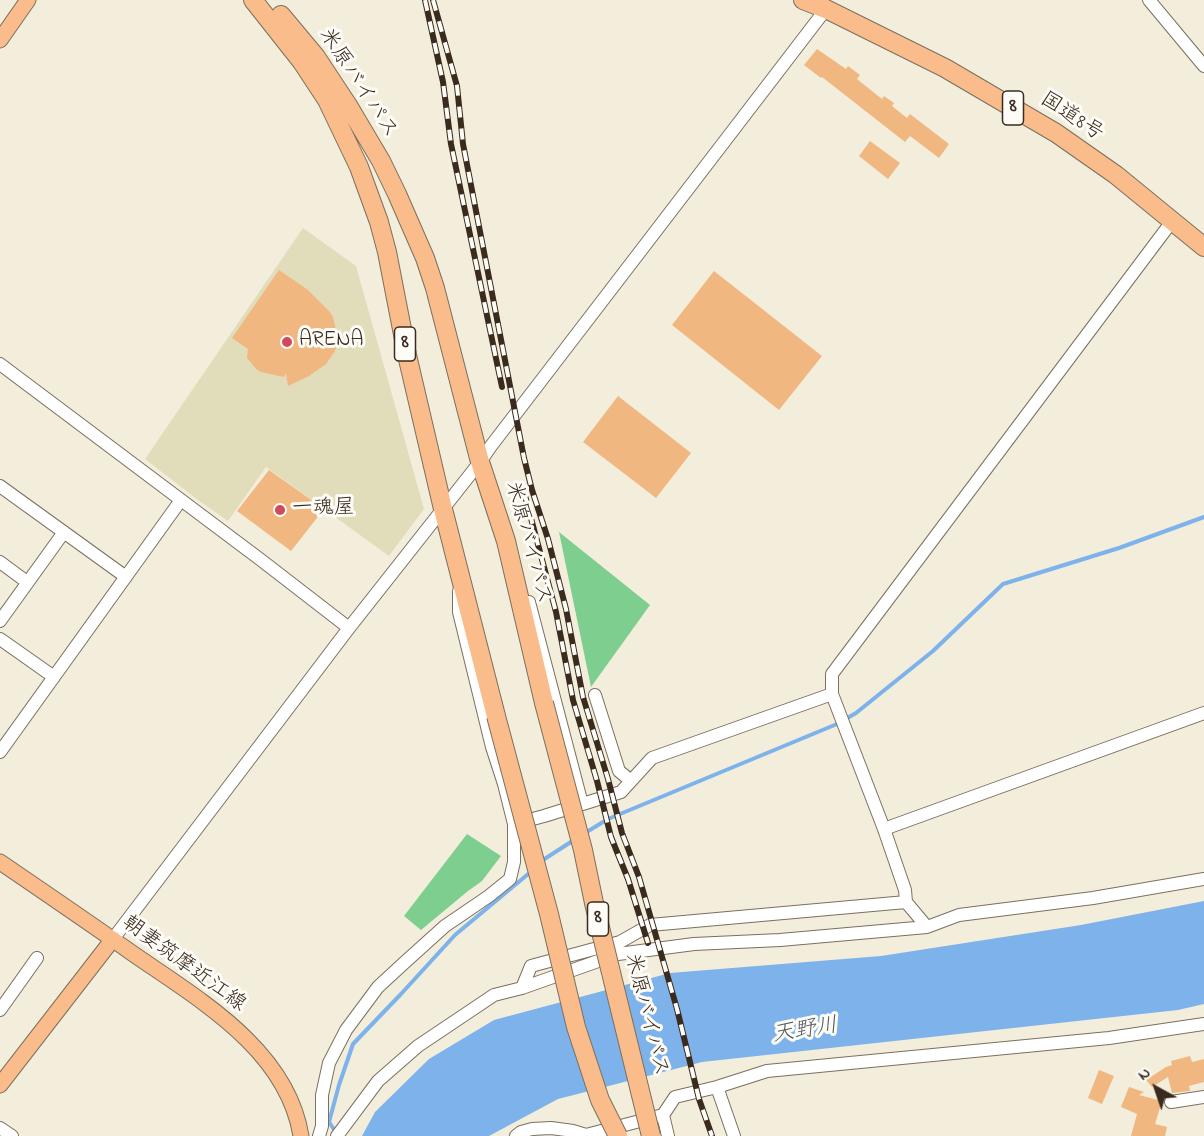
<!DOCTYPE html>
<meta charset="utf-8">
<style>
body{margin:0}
#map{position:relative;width:1204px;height:1136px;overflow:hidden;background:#f3eedb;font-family:"Indie Flower",sans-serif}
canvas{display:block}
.north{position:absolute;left:1126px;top:1058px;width:60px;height:60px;-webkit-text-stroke:4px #fdfcf7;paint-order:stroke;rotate:320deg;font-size:16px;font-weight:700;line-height:24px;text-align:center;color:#3b2a1e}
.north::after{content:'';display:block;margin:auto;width:21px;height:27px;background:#3b2a1e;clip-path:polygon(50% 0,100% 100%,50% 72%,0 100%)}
</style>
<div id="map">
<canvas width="1204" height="1136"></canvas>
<div class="north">N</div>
</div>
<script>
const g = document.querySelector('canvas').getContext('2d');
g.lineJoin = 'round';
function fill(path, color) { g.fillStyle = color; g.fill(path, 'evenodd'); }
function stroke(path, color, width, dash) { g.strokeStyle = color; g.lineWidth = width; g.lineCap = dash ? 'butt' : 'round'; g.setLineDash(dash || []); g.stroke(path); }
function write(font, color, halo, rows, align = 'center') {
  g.font = font + ' "Indie Flower","Klee One",sans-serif'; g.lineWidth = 6; g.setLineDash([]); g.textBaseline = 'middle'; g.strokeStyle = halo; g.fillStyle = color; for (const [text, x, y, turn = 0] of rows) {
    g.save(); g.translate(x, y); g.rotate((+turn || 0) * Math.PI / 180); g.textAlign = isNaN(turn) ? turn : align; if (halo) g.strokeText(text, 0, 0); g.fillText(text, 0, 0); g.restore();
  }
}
const built = new Path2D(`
 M 303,228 L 356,266 L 424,509 L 389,556 L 266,467 L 228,521 L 198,500 L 145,459 Z`);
const green = new Path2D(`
 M 559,532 L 650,605 L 591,687 Z
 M 467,834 L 501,856 L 482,881 L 468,891 L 421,930 L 404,916 Z`);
const water = new Path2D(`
 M 1204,901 L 1204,1004 L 1178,1010 L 702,1062 L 558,1099 L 489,1136 L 362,1136 L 375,1112 L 429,1059 L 494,1020 L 670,973 L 881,956 L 1081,925 Z`);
const stream = new Path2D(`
 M 585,833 L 608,819 L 837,724 L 856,713 L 933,651 L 1003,584 L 1119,548 L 1204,517
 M 540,863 L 546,858 L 574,840
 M 337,1134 L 329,1122 L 339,1085 L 353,1044 L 401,994 L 455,935 L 533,870`);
const building = new Path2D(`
 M 817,49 L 846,69 L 848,66 L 860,75 L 857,79 L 882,99 L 884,96 L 894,103 L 892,106 L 907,118 L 910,114 L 949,144 L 939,158 L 910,136 L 905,142 L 822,77 L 821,78 L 804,65 Z
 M 870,141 L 900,163 L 888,179 L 859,156 Z
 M 279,270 L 308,290 L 329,311 L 333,317 L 338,338 L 335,351 L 326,364 L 309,376 L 288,386 L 286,373 L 284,377 L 261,372 L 256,369 L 247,358 L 248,349 L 232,338 Z
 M 714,271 L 822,356 L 779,410 L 672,325 Z
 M 618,396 L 691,453 L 656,498 L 583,442 Z
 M 269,470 L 324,509 L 291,551 L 237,511 Z
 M 1190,1056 L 1192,1062 L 1204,1059 L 1204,1082 L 1189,1086 L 1190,1091 L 1172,1093 L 1168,1077 L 1152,1087 L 1146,1080 L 1166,1067 L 1172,1065 L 1171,1061 Z
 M 1099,1070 L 1114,1076 L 1102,1104 L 1088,1098 Z
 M 1129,1087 L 1144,1092 L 1139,1095 L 1162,1101 L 1155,1124 L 1167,1127 L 1165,1136 L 1131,1136 L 1137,1114 L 1121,1107 Z`);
const minor = new Path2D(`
 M 1149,0 L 1204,66
 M 0,364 L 261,560 L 349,628
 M 0,486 L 126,577
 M 0,562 L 27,582
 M 459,591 L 459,612 L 492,747 L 504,784 L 514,824
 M 529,602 L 582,804
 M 0,621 L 64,532
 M 0,639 L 54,677
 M 0,752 L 181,500
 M 631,781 L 652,758 L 832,694
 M 884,829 L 1204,713
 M 927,927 L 906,902 L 905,890 L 884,829 L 832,694 L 832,674 L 1173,220
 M 113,939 L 349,628 L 480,462 L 491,446 L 826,9
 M 522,988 L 531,966 L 620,942 L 650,925 L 906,902
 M 0,1010 L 37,958
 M 717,1087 L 734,1136
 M 1171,1102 L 1204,1097
 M 663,1115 L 668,1136
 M 0,1128 L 12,1136
 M 319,1136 L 322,1126 L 322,1095 L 329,1063 L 346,1030 L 378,987 L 404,963 L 445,926 L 489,896 L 510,879 L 514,862 L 514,824 L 544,816 L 621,792 L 631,781 L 619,771 L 595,695
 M 337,1136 L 378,1081 L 418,1046 L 494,995 L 522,988 L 618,954 L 694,944 L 780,940 L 927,927 L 959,915 L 1093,898 L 1204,879
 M 516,1136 L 521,1132 L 532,1129 L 551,1128 L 573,1131 L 586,1135 L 663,1115 L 675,1097 L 717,1087 L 767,1071 L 1109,1038 L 1204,1024`);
const major = new Path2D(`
 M 0,40 L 28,0
 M 0,862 C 44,892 88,922 132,953 C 198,999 287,1049 301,1136
 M 0,1085 L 113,939`);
const highway = new Path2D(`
 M 253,0 L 302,62 L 327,100 L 359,167 L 379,222 L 387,252 L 407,355 L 443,509 L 496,716
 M 803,0 L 826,9 L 945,68 L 1056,133 L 1116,175 L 1204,247
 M 281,15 L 316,57 L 349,107 L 381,161 L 397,194 L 425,258 L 435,288 L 480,462 L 506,541 L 544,703`);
const rail = new Path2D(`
 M 425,0 L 443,82 L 451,144 L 502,387
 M 433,0 L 457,86 L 463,144 L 524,458 L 532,490 L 548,539 L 566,609 L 583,697 L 608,779 L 622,833 L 639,877 L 677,1009 L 699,1099 L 712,1136
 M 524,492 L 556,612 L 573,700 L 597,781 L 611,837 L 628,879 L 648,943`);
const highwayBridge = new Path2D(`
 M 544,703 L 583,850 L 594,903 L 651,1136
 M 496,716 L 549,914 L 576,1027 L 600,1100 L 618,1136`);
const markers = [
 [287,342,6,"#d1495b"],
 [280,510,6,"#d1495b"]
];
const shields = [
 [1013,108,21],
 [405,344,21],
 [598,919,21]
];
const shieldNames = [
 ["8",1013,108],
 ["8",405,344],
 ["8",598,919]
];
const streetNames = [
 ["米原バイパス",357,84,57],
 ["国道8号",1071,118,33],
 ["米原バイパス",527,543,75],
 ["朝妻筑摩近江線",183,965,36],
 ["米原バイパス",645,1015,76]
];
const poiNames = [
 ["ARENA",299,342],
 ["一魂屋",292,510]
];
const waterNames = [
 ["天野川",805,1032,-9]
];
fill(built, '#e1dcba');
fill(green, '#7dce8f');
fill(water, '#7db2eb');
stroke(stream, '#7db2eb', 4);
fill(building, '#f0b781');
stroke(minor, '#7b6f60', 14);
stroke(major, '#7b6f60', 17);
stroke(highway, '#7b6f60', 20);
stroke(minor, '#fff', 12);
stroke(major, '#f9bc8a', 15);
stroke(highway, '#f9bc8a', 18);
stroke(rail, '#3b2a1e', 6);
stroke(rail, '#fdfcf7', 4, [11]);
stroke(highwayBridge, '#7b6f60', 20, []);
stroke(highwayBridge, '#f9bc8a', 18);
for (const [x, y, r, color] of markers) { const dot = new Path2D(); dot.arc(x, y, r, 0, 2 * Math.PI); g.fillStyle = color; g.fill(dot); stroke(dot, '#fdfcf7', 2); }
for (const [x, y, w] of shields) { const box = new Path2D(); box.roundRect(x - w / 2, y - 17, w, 34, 4.5); g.fillStyle = '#fdfcf7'; g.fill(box); stroke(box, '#3b2a1e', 1.5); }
write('bold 20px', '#3b2a1e', null, shieldNames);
write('21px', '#3b2a1e', '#fdfcf7', streetNames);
write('21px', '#3b2a1e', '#fdfcf7', poiNames, 'left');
write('italic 22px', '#525a66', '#fdfcf7', waterNames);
</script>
